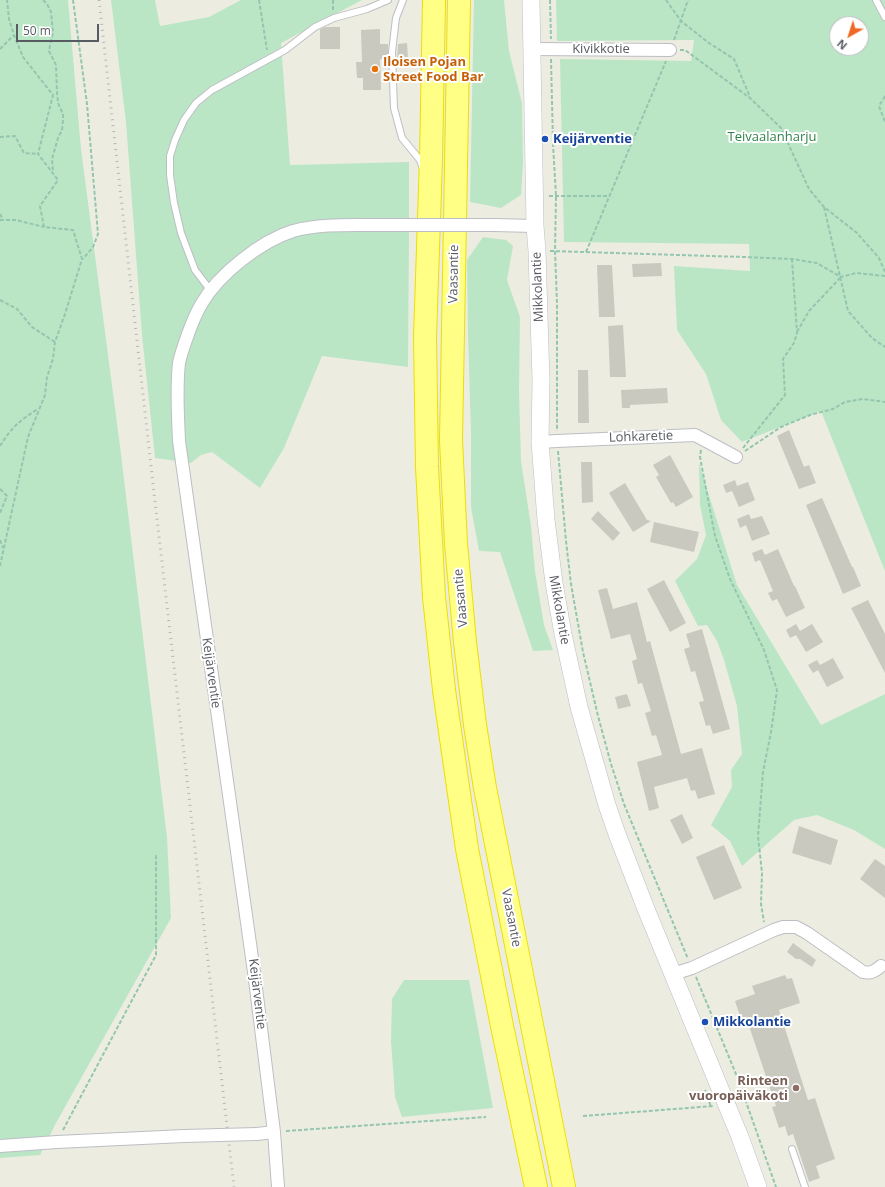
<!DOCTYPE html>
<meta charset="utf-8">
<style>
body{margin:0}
#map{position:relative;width:885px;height:1187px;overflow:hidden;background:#ecede0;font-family:"Open Sans",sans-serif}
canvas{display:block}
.north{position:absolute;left:829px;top:16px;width:40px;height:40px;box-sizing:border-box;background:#fff;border:1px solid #bdbdc0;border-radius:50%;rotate:219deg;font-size:11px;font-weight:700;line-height:16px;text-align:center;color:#595b62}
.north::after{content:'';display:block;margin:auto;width:14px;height:18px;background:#ef6724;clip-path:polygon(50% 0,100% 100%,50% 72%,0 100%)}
.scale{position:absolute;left:16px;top:24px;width:83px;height:18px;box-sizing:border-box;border:2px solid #595b62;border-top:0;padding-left:5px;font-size:12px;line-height:14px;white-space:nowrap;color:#595b62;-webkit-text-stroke:3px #fff;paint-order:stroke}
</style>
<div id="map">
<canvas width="885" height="1187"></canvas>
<div class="north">N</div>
<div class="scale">50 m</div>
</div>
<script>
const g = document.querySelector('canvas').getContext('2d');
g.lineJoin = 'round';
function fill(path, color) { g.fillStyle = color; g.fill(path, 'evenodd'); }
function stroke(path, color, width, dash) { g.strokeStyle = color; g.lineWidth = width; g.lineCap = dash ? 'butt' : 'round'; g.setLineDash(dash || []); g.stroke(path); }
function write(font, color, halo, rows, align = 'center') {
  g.font = font + ' "Open Sans",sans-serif'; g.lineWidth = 4; g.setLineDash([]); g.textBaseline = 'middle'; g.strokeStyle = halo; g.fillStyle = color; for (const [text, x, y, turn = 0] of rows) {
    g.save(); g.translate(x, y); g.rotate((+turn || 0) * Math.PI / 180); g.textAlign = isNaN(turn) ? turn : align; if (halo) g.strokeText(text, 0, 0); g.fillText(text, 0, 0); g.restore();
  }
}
const green = new Path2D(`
 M 0,0 L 68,0 L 81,149 L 120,446 L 167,837 L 171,918 L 56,1123 L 40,1155 L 0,1158 Z
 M 111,0 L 155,0 L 160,26 L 209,17 L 241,0 L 362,0 L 281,43 L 290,165 L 409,162 L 409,239 L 408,367 L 322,356 L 284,448 L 260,488 L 212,452 L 201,455 L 191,463 L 155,458 L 142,335 L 126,122 Z
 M 474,0 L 504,0 L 509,51 L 522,103 L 523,163 L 521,195 L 501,208 L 470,202 Z
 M 556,0 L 885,0 L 885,571 L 821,411 L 742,442 L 721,420 L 706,374 L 677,330 L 674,266 L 750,271 L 749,244 L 564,242 L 560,59 L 691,61 L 694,40 L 557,41 ZM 837,24 L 861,24 L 861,48 L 837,48 Z
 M 483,237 L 506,240 L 513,246 L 507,280 L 520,317 L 519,392 L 521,461 L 531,526 L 535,571 L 544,625 L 553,650 L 533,651 L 500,552 L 479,551 L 471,507 L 471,433 L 468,334 L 467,260 Z
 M 699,463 L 737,585 L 821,725 L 885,694 L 885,849 L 854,830 L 817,815 L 794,820 L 742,866 L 730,841 L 711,825 L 732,787 L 731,770 L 742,754 L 737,706 L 724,660 L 717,641 L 707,625 L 698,626 L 675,581 L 697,559 L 706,535 L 700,505 Z
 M 404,980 L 469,980 L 493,1108 L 402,1117 L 395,1097 L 391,1041 L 392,999 Z`);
const building = new Path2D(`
 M 325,27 L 340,27 L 340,49 L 320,49 L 320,29 Z
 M 380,29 L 380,44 L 388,44 L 388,59 L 380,59 L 381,90 L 363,90 L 363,78 L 357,78 L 356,62 L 362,62 L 361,30 Z
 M 407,43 L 408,59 L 397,59 L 398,44 Z
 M 661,263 L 662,276 L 633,277 L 632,264 Z
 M 597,265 L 612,265 L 615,317 L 599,317 Z
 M 623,325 L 626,377 L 610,377 L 608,326 Z
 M 578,370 L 588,370 L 589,423 L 578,423 Z
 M 667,388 L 668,403 L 630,405 L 630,408 L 622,408 L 621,390 Z
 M 789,430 L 804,467 L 809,465 L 816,483 L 799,489 L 777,436 Z
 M 670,455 L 693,497 L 676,507 L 673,502 L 671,503 L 656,477 L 659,475 L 653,465 Z
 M 581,462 L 592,462 L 593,502 L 582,503 Z
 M 735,480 L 737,486 L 748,482 L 755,500 L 739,507 L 732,491 L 726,493 L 723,485 Z
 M 625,483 L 647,520 L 651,521 L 633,532 L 609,493 Z
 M 822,498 L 852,567 L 853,567 L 861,586 L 843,594 L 806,505 Z
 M 598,511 L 620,533 L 613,541 L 591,519 Z
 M 749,514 L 751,519 L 762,516 L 770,534 L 752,541 L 746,525 L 740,528 L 737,519 Z
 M 654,522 L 699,532 L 694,552 L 650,542 Z
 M 762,549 L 765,555 L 778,549 L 794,586 L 795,586 L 805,608 L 786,617 L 777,599 L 772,601 L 768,593 L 773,591 L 760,560 L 755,562 L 752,553 Z
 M 664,580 L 686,623 L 670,632 L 647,589 Z
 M 607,588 L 613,609 L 637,602 L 647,642 L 650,641 L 681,754 L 702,748 L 715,794 L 698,799 L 695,790 L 691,791 L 687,778 L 654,787 L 659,808 L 649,811 L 637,762 L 662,755 L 656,735 L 652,736 L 645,713 L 651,711 L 642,683 L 638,684 L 632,661 L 637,659 L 630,634 L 611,639 L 598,590 Z
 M 868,600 L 885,634 L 885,673 L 851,608 Z
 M 796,624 L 800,631 L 812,624 L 823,642 L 806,652 L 796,635 L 790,638 L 786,630 Z
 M 702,629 L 730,729 L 713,734 L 710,725 L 706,726 L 699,702 L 704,701 L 695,671 L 691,672 L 684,649 L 690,647 L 686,634 Z
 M 833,658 L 844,678 L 827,687 L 818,670 L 813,673 L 808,665 L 817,660 L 820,665 Z
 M 627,694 L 631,706 L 618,709 L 615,697 Z
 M 682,814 L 693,838 L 682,844 L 670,820 Z
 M 799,826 L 838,840 L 831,865 L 792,853 Z
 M 724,845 L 742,888 L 714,900 L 696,857 Z
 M 875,859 L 885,866 L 885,898 L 860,879 Z
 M 793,943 L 816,960 L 812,967 L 800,959 L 796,959 L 787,952 Z
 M 785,975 L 787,979 L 792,978 L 800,1003 L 779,1010 L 808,1100 L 815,1098 L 835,1159 L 816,1166 L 820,1178 L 809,1182 L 793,1134 L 788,1136 L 785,1126 L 779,1128 L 772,1107 L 776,1106 L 746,1017 L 741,1019 L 735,1001 L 755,994 L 752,986 Z`);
const path = new Path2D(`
 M 43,0 L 47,4 L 51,12 L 53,32 L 50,45 L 49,51 L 56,65 L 57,93 L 58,103 L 63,114 L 63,120 L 62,130 L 58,138 L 52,159 L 53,172
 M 73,0 L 87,104 L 98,234 L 93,247 L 83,259
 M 259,0 L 267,50
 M 333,0 L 333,11
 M 550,0 L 551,39
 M 666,0 L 681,21 L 709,43 L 734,59 L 750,97
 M 674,40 L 688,0
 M 0,49 L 14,35
 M 680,50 L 685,50 L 750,98 L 781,128 L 809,189 L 824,207 L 857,233 L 879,258 L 885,272
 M 551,59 L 553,144 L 556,196 L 555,251 L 557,303 L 557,431
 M 885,96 L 879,106 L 885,122
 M 0,137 L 15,136 L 24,153 L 38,154
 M 549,196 L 609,196
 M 824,207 L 848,311 L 872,338 L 885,347
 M 0,214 L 3,220
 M 0,220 L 16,220 L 44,227
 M 550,251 L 744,257 L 792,259 L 817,263 L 841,277 L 856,273 L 885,276
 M 586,252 L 666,61
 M 0,300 L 17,309 L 32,327 L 55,342
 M 797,332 L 809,311 L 841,277
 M 0,446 C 11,428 20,420 38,409
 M 743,448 L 785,395 L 783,359 L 794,343 L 797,333 L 792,260
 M 701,450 L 700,457 L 715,536 L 730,579 L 764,650 L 777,690 L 771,732 L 763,772 L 758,836 L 762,873 L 761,904 L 764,922
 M 558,451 L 566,541 L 571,584 L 583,652 L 598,716 L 611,764 L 624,804 L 688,959
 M 745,451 L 781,427 L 810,415 L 833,409 L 845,402 L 863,399 L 885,402
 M 0,489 L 7,496 L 0,513
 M 0,540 L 3,548
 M 0,566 L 28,437 L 45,395 L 47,377 L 53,359 L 55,342 L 65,314 L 82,259 L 73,230 L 44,227 L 40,206 L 58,180 L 38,154 L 53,95 L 23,57 L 14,35 L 9,19 L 7,0
 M 696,977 L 738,1079 L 776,1187
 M 705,1090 L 711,1107
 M 583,1116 L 714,1106
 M 63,1130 L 156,955 L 156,854
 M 286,1131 L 486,1117`);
const lane = new Path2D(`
 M 403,0 L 396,18 L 392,52 L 394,108 L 402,138 L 420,160 L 423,169
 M 876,0 L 885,17
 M 211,291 L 195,270 L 181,233 L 174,203 L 170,175 L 170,156 L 175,140 L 184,120 L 196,103 L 212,90 L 285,50 L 315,27 L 334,18 L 367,9 L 388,0
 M 792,1149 L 805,1187`);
const street = new Path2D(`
 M 532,49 L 670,50
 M 494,225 L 535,226
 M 540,442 L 557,441 L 695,435 L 736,457
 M 673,974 L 692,968 L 774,930 L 783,927 L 796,927 L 807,933 L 863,972 C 871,974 875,971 881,966
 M 274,1132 L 278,1187
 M 257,1134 L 274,1132 L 254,972 L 179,441 C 178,415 176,389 179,363 C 181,353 185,343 188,334 C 192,323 196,313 202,303 C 219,274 261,241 293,231 C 319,224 346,225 372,225
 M 0,1146 L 57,1142 L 184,1136`);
const secondary = new Path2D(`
 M 531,0 L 535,226 L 537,251 L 541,381 L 540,442 L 546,520 L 554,583 L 563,634 L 579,707 L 607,805 L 617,834 L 646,909 L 740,1137 L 758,1187`);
const highway = new Path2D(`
 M 434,0 L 431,160 L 425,337 L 427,467 L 434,597 L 444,690 L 467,849 L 502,1026 L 536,1187
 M 459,0 L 451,440 L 456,544 L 465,642 L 475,725 L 485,788 L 564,1187`);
const rail = new Path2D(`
 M 99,0 L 154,493 L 234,1187`);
const streetBridge = new Path2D(`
 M 372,225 L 494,225
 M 184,1136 L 257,1134`);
const markers = [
 [375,69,4,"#e8710a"],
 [545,139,4,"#1a4fb4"],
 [705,1022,4,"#1a4fb4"],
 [796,1088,4,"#8d6e63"]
];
const streetNames = [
 ["Kivikkotie",601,49],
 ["Vaasantie",454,274,-89],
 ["Mikkolantie",538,287,-92],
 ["Lohkaretie",641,437,-2],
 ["Vaasantie",461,598,-95],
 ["Mikkolantie",559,610,80],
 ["Keijärventie",211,673,82],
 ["Vaasantie",511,918,79],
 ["Keijärventie",257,994,83]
];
const foodNames = [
 ["Iloisen Pojan",383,62],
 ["Street Food Bar",383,77]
];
const parkNames = [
 ["Teivaalanharju",772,137]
];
const transitNames = [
 ["Keijärventie",553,139],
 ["Mikkolantie",713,1022]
];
const educationNames = [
 ["Rinteen",788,1081],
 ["vuoropäiväkoti",788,1096]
];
fill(green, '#bbe6c6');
fill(building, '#c9c9bf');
stroke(lane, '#bdbec5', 8);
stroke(street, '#bdbec5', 14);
stroke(secondary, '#bdbec7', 18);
stroke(highway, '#eddf00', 24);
stroke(path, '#94c6af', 2, [4, 2]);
stroke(lane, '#fff', 6);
stroke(street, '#fff', 12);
stroke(secondary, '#fff', 17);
stroke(highway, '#ffff85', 22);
stroke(rail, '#b6b7b7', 3, [1, 5]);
stroke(streetBridge, '#bdbec5', 14, []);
stroke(streetBridge, '#fff', 12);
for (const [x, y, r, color] of markers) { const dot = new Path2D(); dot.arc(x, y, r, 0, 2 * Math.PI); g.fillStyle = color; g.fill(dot); stroke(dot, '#fff', 1.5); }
write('13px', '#595b62', '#fff', streetNames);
write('bold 13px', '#c56008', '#fff', foodNames, 'left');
write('13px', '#308249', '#fff', parkNames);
write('bold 13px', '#164399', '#fff', transitNames, 'left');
write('bold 13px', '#785e54', '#fff', educationNames, 'right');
</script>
